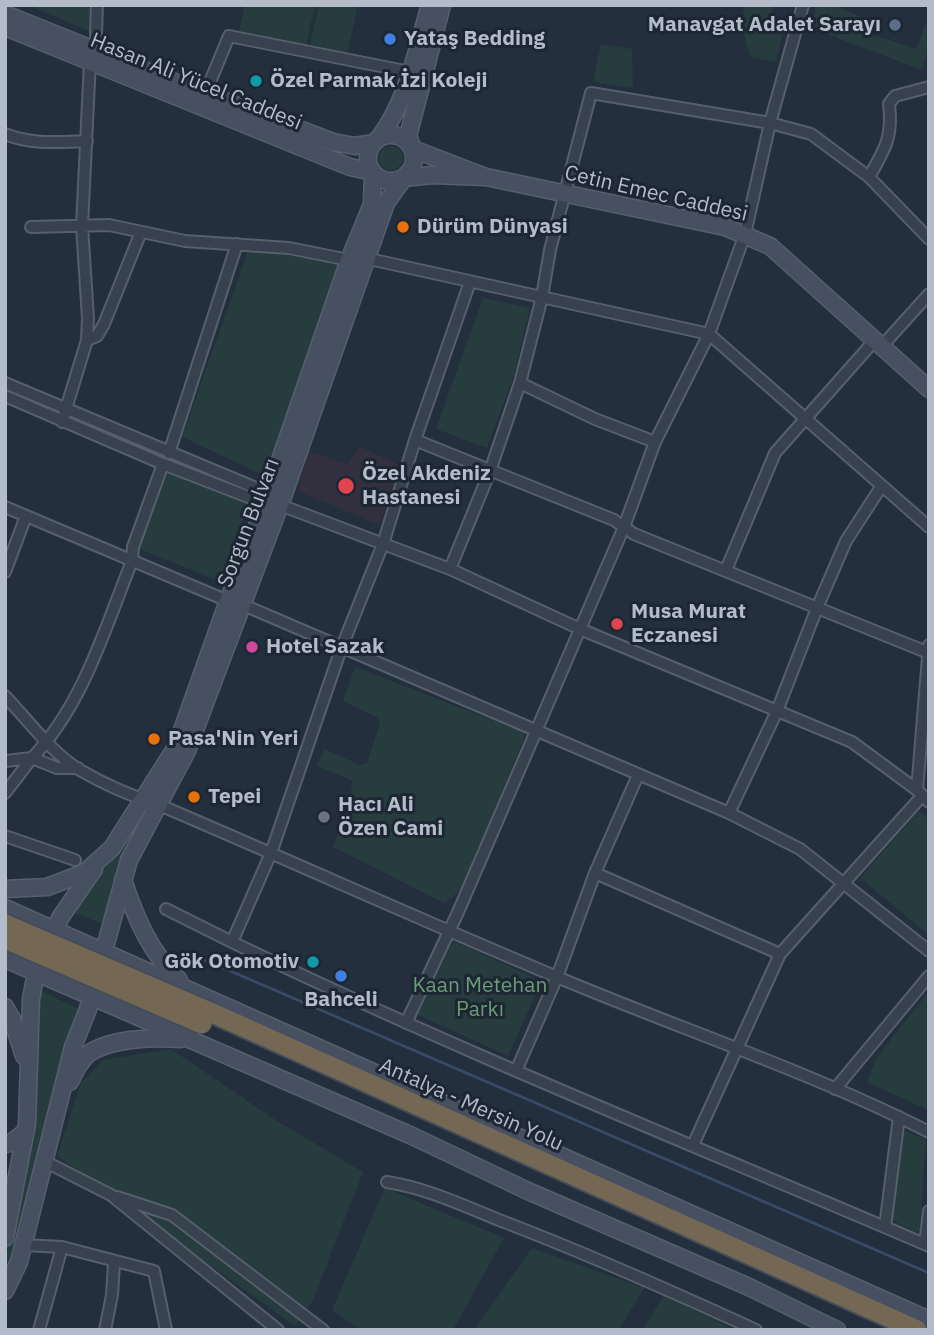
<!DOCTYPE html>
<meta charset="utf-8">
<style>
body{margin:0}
#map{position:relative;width:934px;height:1335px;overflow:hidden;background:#242f3e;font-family:"IBM Plex Sans",sans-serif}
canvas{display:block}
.frame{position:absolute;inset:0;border:7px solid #b4bcc9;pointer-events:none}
</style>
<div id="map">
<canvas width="934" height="1335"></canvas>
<div class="frame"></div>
</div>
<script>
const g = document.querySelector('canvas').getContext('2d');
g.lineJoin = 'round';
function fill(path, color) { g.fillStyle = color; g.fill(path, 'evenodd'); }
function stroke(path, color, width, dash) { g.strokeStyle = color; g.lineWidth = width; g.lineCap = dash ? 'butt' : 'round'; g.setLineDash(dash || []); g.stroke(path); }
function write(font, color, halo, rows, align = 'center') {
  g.font = font + ' "IBM Plex Sans",sans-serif'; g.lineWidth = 6; g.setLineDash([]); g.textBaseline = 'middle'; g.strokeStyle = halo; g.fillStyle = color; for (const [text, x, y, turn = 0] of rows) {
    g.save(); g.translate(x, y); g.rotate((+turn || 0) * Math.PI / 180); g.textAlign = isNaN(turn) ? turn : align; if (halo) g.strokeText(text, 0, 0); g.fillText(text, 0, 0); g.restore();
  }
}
const medical = new Path2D(`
 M 360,447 L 401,465 L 379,525 L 298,491 L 308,451 L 347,464 Z`);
const green = new Path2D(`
 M 29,5 L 93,5 L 96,34 Z
 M 245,5 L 315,5 L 306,46 L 239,31 Z
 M 319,5 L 358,5 L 347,54 L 310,45 Z
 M 744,5 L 773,5 L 771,18 L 785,23 L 776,62 L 750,57 L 743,30 Z
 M 816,5 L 841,5 L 841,9 L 860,16 L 858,30 L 917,49 L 925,24 L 929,26 L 929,45 L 922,70 L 811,28 Z
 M 601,44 L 632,49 L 633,88 L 593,82 Z
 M379 158a12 12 0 1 1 24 0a12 12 0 1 1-24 0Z
 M 249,248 L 340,263 L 265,476 L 182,437 Z
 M 483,298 L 530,308 L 514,375 L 487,448 L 436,429 Z
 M 170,467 L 248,503 L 222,582 L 139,549 Z
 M 355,667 L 526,733 L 463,889 L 444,903 L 333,847 L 348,806 L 353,781 L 317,766 L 324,749 L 360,765 L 367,763 L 380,723 L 378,718 L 343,701 Z
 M 151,802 L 105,925 L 72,912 Z
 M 919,811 L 929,819 L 929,935 L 860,878 Z
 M 453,941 L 542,981 L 508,1056 L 418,1015 Z
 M 38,989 L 80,1010 L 52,1098 L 15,1255 L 5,1277 L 5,1260 L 21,1203 L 35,1110 Z
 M 929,991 L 929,1110 L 928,1110 L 867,1082 L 877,1057 Z
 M 171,1049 L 277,1121 L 363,1172 L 312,1302 L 295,1326 L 57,1156 L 81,1083 L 103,1060 Z
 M 896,1128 L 926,1139 L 920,1230 L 916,1232 L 891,1220 Z
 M 385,1188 L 504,1238 L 453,1330 L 361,1330 L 332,1310 Z
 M 532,1248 L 644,1288 L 619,1330 L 474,1330 Z
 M 664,1295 L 735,1330 L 643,1330 Z`);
const stream = new Path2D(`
 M 198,957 L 929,1273`);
const street = new Path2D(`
 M 97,5 L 96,34 L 98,51
 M 205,94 L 229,36 L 410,72
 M 5,134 C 32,145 59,142 87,141
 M 869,177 C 885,149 893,137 889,104 L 895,96 L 929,87
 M 31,227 L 109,225 L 185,241 L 289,248 L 349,260
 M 365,258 L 709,334 L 929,527
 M 470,282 L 415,440 L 383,544 L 341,649 L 271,853 L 232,942 C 460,1052 696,1146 929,1246
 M 87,340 L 97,336 L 104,324 L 141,232
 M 882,346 L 929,294
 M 5,383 L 268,493
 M 520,383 L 595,419 L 655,442
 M 5,396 L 163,464 L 264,503
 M 62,422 L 87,340 L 88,318 L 82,226 L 90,61
 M 415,440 L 614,520 L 634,534 L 929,653
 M 169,453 L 237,244
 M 280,505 L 450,569 L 580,629 L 852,742 L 917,790 L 929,802
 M 5,507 L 228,601
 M 450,569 L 490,471 L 520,383 L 542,297 L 550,250 L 591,93 L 770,123 L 811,134 L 869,177 L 929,239
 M 726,570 L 775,453 L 875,340
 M 5,572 L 26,516
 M 241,604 L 729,813 L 800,849 L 929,951
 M 5,696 C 28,720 50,751 78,769 C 102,783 131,796 157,804 C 291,861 423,921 557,977 C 680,1029 809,1071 929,1132
 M 5,761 L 32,758 C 83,705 105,628 132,561 L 133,547 L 163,464
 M 917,790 L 929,645
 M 5,793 L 32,758 L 57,768 L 78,768
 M 729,813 L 777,711 L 817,608 L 846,541 L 881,487
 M 5,836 L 75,860
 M 595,873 L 780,954
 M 166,909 L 232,942
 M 406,1023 L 459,910 L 624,527 L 655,442 L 709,334 L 745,234 L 770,123 L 803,5
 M 516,1071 L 557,977 L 595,873 L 638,775
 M 835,1089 L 929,976
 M 693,1145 L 780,954 L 922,796
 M 44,1161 L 111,1195 L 278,1330
 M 387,1182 C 426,1188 462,1205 499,1220 C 586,1253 671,1291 756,1330
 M 117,1197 L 172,1215 L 323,1330
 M 885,1227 L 899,1117
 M 925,1244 L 929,1211
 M 24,1245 L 62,1247 L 154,1271 L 166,1330
 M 39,1330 L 62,1247
 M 105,1330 L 112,1295 L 114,1263`);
const secondary = new Path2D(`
 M 442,5 L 408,136 L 413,149 L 486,177 L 725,227 L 770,246 L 929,389
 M 5,14 L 159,76 L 333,142 L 355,146 L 374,143
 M 5,27 L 350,167 L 373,172 L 372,204 L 349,260 L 252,541 L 228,601 L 176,747 L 112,848 L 84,873 L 47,887 L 5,889
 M368 158a23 23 0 1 1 46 0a23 23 0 1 1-46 0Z
 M 379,138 C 407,101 417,49 430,5
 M 123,880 C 136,919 150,952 179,980
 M 5,908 L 929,1320
 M 52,940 L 60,918 L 94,869
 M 5,959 L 410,1135 L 528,1191 L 749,1287 L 837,1330
 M 5,1007 L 12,1019 L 24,1056
 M 70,1082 C 74,1073 80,1061 88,1054 C 111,1038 154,1037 180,1039
 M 5,1144 L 11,1143 L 25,1132
 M 5,1238 L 27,1124 L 31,999 L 34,983 L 41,964
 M 5,1291 L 19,1262 L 73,1047 L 88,1009 L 129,860 L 187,751 L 280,505 L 386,203 L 404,178 L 433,175 L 486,177`);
const highway = new Path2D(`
 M 210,1012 L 917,1330`);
const highwayBridge = new Path2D(`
 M 5,924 L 210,1012
 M 5,939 L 202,1024`);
const markers = [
 [895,25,7,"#5c6f8a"],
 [390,39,7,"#3f7fe0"],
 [256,81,7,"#0f9aa8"],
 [403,227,7,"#e8710a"],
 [346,486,9,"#e0444e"],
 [617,624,7,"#e0444e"],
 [252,647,7,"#d1479c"],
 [154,739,7,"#e8710a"],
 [194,797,7,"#e8710a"],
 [324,817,7,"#6b7280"],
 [313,962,7,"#0f9aa8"],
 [341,976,7,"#3f7fe0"]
];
const poiNames = [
 ["Manavgat Adalet Sarayı",881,25,"right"],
 ["Yataş Bedding",404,39],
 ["Özel Parmak İzi Koleji",270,81],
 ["Dürüm Dünyasi",417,227],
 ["Özel Akdeniz",362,474],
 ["Hastanesi",362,498],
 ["Musa Murat",631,612],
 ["Eczanesi",631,636],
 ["Hotel Sazak",266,647],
 ["Pasa'Nin Yeri",168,739],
 ["Tepei",208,797],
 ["Hacı Ali",338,805],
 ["Özen Cami",338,829],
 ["Gök Otomotiv",299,962,"right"],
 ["Bahceli",341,1000,"center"]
];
const streetNames = [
 ["Hasan Ali Yücel Caddesi",196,82,22],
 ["Cetin Emec Caddesi",656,194,13],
 ["Sorgun Bulvarı",249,523,-69],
 ["Antalya - Mersin Yolu",471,1105,24]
];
const parkNames = [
 ["Kaan Metehan",480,986],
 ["Parkı",480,1010]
];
fill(medical, '#32303f');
fill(green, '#263c3f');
stroke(stream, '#394c67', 2.5);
stroke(street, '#565f6c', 14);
stroke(secondary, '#565f6c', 19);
stroke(highway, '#434c59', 23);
stroke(street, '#38414e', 10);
stroke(secondary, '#465061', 16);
stroke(highway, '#746855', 19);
stroke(highwayBridge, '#434c59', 23, []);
stroke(highwayBridge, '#746855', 19);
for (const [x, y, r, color] of markers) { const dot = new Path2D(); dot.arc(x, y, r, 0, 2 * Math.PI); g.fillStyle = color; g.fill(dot); stroke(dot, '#1d2633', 2.5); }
write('bold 21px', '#b4bcc9', '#1d2633', poiNames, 'left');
write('21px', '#b4bcc9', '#1d2633', streetNames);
write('21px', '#6b9a76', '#1d2633', parkNames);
</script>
